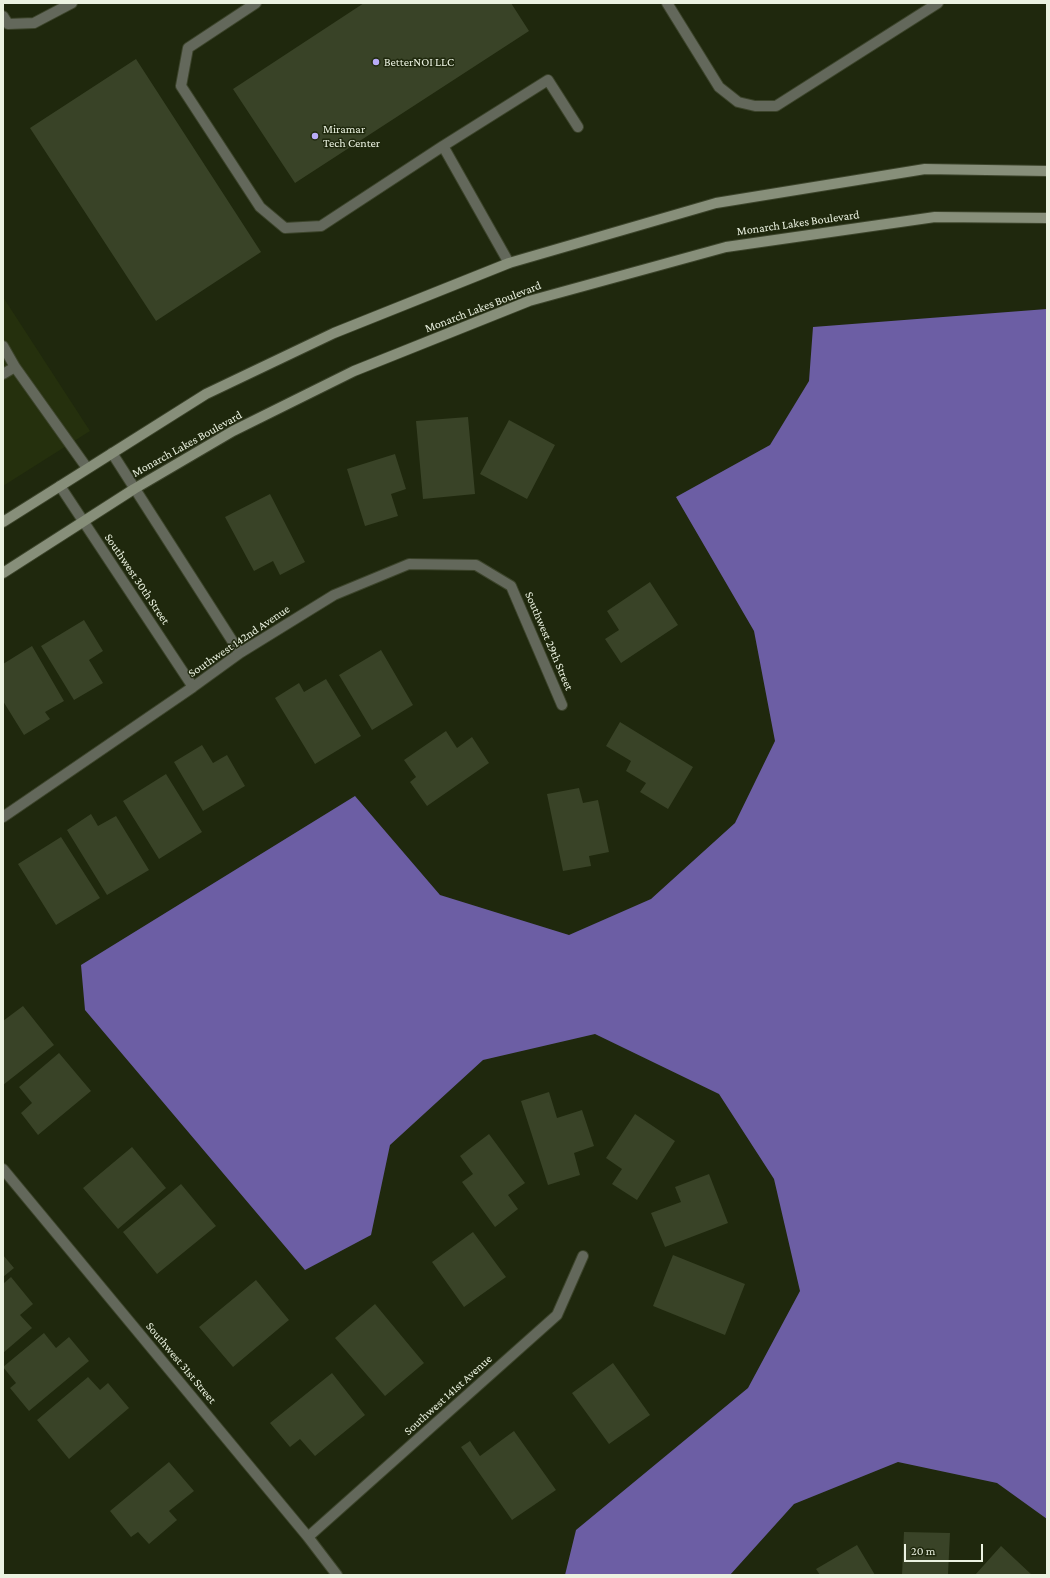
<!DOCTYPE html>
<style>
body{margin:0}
#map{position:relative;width:1050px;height:1578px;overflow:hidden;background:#1f280d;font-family:"Crimson Pro",serif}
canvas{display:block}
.frame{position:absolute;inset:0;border:4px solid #ebf2e1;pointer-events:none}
.scale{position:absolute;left:904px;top:1544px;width:79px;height:18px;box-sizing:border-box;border:2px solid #ebf2e1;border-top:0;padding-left:5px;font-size:12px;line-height:14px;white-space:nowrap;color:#ebf2e1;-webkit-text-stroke:3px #1f280d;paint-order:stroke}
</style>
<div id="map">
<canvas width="1050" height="1578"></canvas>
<div class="frame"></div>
<div class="scale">20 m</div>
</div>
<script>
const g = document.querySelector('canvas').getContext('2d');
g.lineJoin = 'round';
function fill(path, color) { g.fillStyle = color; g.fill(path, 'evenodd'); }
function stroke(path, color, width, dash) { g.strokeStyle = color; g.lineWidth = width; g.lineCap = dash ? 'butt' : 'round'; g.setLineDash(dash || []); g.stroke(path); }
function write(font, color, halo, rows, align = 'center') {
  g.font = font + ' "Crimson Pro",serif'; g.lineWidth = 3; g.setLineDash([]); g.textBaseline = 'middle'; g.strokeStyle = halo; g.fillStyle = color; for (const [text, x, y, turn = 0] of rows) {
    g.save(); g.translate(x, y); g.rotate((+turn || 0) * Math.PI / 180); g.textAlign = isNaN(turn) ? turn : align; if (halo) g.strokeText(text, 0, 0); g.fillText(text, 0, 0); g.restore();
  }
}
const built = new Path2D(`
 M 3,297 L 90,431 L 3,486 Z`);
const water = new Path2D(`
 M 1047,309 L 1047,1519 L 997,1483 L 898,1462 L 794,1504 L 730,1575 L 565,1575 L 576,1530 L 748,1388 L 800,1291 L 774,1179 L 719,1094 L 595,1034 L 483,1060 L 390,1145 L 371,1235 L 305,1270 L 85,1010 L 81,965 L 355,796 L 440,895 L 569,935 L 651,899 L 735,823 L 775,741 L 754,631 L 676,497 L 770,445 L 809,381 L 813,327 Z`);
const building = new Path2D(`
 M 364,3 L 511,3 L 529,31 L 295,183 L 233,89 Z
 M 136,59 L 261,252 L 156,321 L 30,128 Z
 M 468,417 L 475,494 L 423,499 L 416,421 Z
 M 509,420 L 555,445 L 527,499 L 480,474 Z
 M 395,454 L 406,489 L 391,494 L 398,516 L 365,526 L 347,469 Z
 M 270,494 L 305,562 L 280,575 L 273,561 L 254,571 L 225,517 Z
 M 650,582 L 678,625 L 621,663 L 605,639 L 619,630 L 607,611 Z
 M 84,620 L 103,651 L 89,660 L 103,683 L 74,700 L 41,646 Z
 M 32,646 L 64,701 L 45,712 L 50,719 L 24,735 L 3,701 L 3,664 Z
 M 381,650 L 413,705 L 372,730 L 339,675 Z
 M 326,679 L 361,736 L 315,764 L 275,698 L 299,683 L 304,692 Z
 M 620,722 L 693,767 L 668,809 L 640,792 L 646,783 L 626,771 L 631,761 L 606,746 Z
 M 446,731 L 457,748 L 472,737 L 489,763 L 427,806 L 410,782 L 416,777 L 404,760 Z
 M 202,745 L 213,763 L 227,755 L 245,786 L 203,811 L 174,762 Z
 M 166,774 L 202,832 L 159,859 L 123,801 Z
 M 579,788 L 583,803 L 598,800 L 609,852 L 589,856 L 591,866 L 563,871 L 547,794 Z
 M 91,814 L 98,826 L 116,816 L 149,870 L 107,895 L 67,830 Z
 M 61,837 L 100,898 L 56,925 L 18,864 Z
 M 23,1006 L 54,1045 L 3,1085 L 3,1021 Z
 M 59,1053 L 91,1091 L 38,1135 L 21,1113 L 32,1103 L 19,1087 Z
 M 549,1092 L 557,1118 L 582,1110 L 594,1146 L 574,1153 L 580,1175 L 548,1185 L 521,1101 Z
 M 635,1114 L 675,1141 L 637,1200 L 612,1184 L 622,1169 L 606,1158 Z
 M 489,1134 L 525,1183 L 508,1195 L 518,1209 L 495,1227 L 462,1182 L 473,1174 L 460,1156 Z
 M 132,1147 L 166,1188 L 118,1229 L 83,1188 Z
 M 709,1174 L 728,1223 L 665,1247 L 651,1213 L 681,1202 L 675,1187 Z
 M 181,1184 L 216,1226 L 157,1274 L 123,1232 Z
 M 473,1232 L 506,1277 L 464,1307 L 432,1262 Z
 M 3,1255 L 14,1268 L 3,1277 Z
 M 673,1255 L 745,1284 L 725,1335 L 653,1306 Z
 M 11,1277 L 33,1304 L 20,1315 L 32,1328 L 3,1353 L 3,1284 Z
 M 256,1280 L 289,1320 L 233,1367 L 199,1327 Z
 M 375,1304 L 424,1363 L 385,1396 L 335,1338 Z
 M 44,1333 L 56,1348 L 69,1337 L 89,1361 L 29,1411 L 10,1388 L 16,1383 L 3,1367 Z
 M 613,1363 L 650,1415 L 609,1444 L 572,1393 Z
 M 332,1373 L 365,1415 L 315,1456 L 300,1439 L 290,1447 L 270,1423 Z
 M 88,1377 L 100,1390 L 108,1383 L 129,1408 L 69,1459 L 37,1420 Z
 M 514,1431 L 556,1490 L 512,1520 L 461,1447 L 470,1441 L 480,1456 Z
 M 169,1462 L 194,1491 L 169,1511 L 177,1520 L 149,1544 L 138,1532 L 131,1537 L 110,1511 Z
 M 904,1532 L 950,1533 L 948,1575 L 902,1575 Z
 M 857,1545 L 875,1575 L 820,1575 L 816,1569 Z
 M 1001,1546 L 1032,1575 L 975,1575 Z`);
const lane = new Path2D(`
 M 256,3 L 188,48 L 181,86 L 260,207 L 285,228 L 321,226 L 443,146 L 509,263
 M 667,3 L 719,87 L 738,102 L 755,106 L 776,106 L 938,3
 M 3,16 L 8,24 L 34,23 L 72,3
 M 443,146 L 548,80 L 578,127
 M 3,346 L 15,367 L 87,468
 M 3,374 L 15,367`);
const street = new Path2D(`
 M 112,453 L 240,653
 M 60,486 L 193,687
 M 3,817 L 193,687 L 240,653 L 334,595 L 409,564 L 476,565 L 511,586 L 562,705
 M 3,1169 L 308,1537 L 337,1575
 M 308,1537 L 557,1315 L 583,1256`);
const secondary = new Path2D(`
 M 3,522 L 206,394 L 334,333 L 509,263 L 716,203 L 925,169 L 1047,171
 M 3,573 L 134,489 L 233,431 L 354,371 L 529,301 L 726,247 L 935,217 L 1047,218`);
const markers = [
 [376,62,4,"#b8abf7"],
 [315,136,4,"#b8abf7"]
];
const poiNames = [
 ["BetterNOI LLC",384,62],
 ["Miramar",323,129],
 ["Tech Center",323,143]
];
const streetNames = [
 ["Monarch Lakes Boulevard",798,223,-8],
 ["Monarch Lakes Boulevard",483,307,-21],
 ["Monarch Lakes Boulevard",187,444,-29],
 ["Southwest 30th Street",137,579,56],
 ["Southwest 142nd Avenue",239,641,-34],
 ["Southwest 29th Street",549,641,67],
 ["Southwest 31st Street",181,1363,50],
 ["Southwest 141st Avenue",448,1395,-42]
];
fill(built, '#25300d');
fill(water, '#6c5ea4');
fill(building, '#394327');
stroke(lane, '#3c442b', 12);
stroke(street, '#3c442b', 12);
stroke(secondary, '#3c442b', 12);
stroke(lane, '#63685b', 10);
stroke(street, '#63685b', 10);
stroke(secondary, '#878f7a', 10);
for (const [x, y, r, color] of markers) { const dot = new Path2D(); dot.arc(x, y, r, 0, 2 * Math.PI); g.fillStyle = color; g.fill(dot); stroke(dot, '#1f280d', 1.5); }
write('12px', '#ebf2e1', '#1f280d', poiNames, 'left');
write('12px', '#ebf2e1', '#1f280d', streetNames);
</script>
